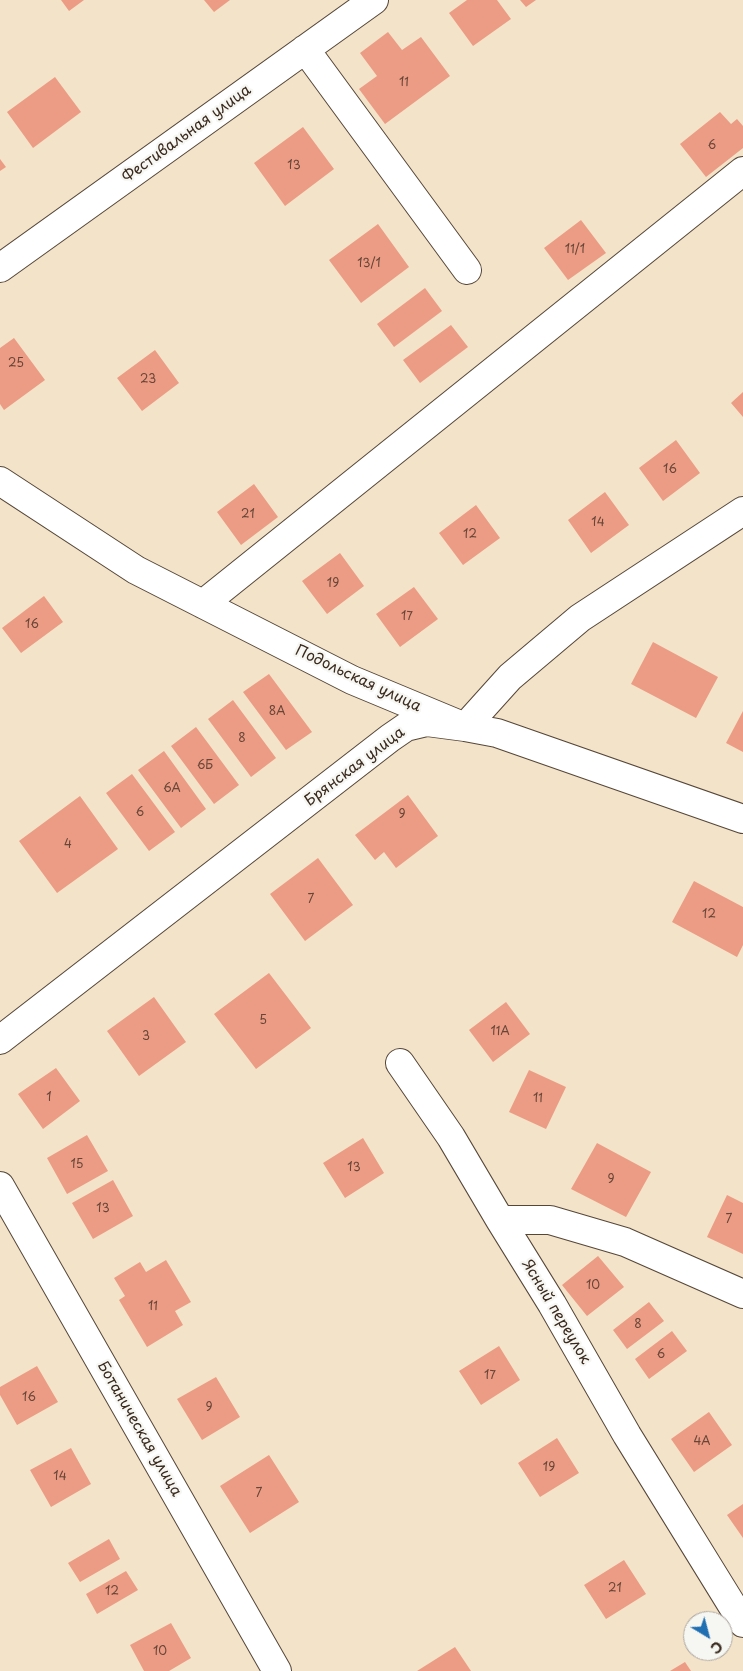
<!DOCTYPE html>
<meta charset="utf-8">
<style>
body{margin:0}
#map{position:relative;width:743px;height:1671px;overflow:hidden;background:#f2e3c9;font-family:"Playpen Sans",sans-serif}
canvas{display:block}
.north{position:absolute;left:683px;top:1611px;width:50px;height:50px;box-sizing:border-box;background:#f6f6f2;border:1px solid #aba49d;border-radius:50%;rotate:143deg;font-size:14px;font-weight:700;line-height:20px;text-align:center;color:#3b2a1e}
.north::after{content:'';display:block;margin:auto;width:18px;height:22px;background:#1f6fb2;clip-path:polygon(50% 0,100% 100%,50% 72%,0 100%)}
</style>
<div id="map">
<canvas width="743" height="1671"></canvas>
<div class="north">С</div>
</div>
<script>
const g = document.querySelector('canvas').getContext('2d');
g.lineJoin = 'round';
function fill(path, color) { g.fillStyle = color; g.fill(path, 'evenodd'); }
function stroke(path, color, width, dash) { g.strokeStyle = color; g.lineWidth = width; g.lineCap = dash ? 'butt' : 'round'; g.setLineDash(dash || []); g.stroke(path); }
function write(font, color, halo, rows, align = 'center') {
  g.font = font + ' "Playpen Sans",sans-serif'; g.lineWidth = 4.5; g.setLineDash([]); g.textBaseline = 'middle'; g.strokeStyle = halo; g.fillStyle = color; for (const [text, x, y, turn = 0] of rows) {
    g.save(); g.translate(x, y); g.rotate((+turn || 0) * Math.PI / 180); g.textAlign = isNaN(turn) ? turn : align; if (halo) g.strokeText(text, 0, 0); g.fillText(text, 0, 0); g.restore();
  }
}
const building = new Path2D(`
 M 61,0 L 84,0 L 69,11 Z
 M 204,0 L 230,0 L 214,12 Z
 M 467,0 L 497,0 L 511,19 L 473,46 L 449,13 Z
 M 520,0 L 536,0 L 526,7 Z
 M 388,32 L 402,50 L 421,37 L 450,76 L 385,124 L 359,89 L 377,76 L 360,53 Z
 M 55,77 L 81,112 L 33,148 L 7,112 Z
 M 720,112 L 731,124 L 737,119 L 743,126 L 743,148 L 706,177 L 680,144 Z
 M 303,127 L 334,169 L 285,206 L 254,163 Z
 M 0,159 L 6,167 L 0,171 Z
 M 581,220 L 606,253 L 568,280 L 544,248 Z
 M 378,224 L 409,267 L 361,303 L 329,260 Z
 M 425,288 L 442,311 L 394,347 L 377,324 Z
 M 451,325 L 468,347 L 420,383 L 403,360 Z
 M 14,338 L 45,380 L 4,410 L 0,404 L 0,348 Z
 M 155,350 L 179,383 L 142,411 L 117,378 Z
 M 743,392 L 743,417 L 731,403 Z
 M 676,440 L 700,473 L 663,501 L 639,468 Z
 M 254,484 L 278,517 L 241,545 L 217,512 Z
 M 605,492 L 629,525 L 591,553 L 568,520 Z
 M 476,505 L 500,538 L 463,565 L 439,533 Z
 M 340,553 L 364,586 L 327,614 L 302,581 Z
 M 414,587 L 438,619 L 400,647 L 376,614 Z
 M 44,596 L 63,622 L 21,653 L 2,628 Z
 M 653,642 L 718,677 L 696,718 L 631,684 Z
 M 269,674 L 312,732 L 286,750 L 243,692 Z
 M 233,700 L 276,758 L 251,777 L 208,719 Z
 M 743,711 L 743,752 L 726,743 Z
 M 196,727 L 239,785 L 214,804 L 171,746 Z
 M 164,751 L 206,809 L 181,828 L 138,770 Z
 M 132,774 L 175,832 L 149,851 L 106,793 Z
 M 408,795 L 438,836 L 396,868 L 384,852 L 375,860 L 355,835 Z
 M 80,796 L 118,849 L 57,893 L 19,841 Z
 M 318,858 L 353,905 L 305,941 L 270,894 Z
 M 694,881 L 743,907 L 743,945 L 737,957 L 672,922 Z
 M 269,973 L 311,1028 L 256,1069 L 214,1014 Z
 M 154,997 L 186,1042 L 139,1076 L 107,1031 Z
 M 506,1002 L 530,1034 L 493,1062 L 469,1030 Z
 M 56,1068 L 80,1101 L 43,1129 L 18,1094 Z
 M 529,1070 L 566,1087 L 546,1129 L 509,1112 Z
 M 87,1135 L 108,1171 L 67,1194 L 47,1158 Z
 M 363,1138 L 384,1173 L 345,1198 L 323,1163 Z
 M 597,1143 L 651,1172 L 626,1217 L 571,1189 Z
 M 113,1180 L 133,1216 L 93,1239 L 72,1203 Z
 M 727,1195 L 743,1203 L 743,1254 L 707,1237 Z
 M 598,1256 L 624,1287 L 587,1316 L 562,1285 Z
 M 166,1260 L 191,1302 L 175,1311 L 183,1325 L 147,1347 L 119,1300 L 125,1296 L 114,1278 L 140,1262 L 146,1272 Z
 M 649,1302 L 664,1321 L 627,1349 L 613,1330 Z
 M 672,1331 L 687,1351 L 649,1379 L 635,1359 Z
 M 499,1346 L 520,1380 L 481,1405 L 459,1371 Z
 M 37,1366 L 58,1402 L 17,1425 L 0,1395 L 0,1387 Z
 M 216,1377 L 240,1417 L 202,1440 L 177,1399 Z
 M 709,1412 L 732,1445 L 694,1472 L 671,1439 Z
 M 557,1438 L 579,1473 L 540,1497 L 518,1463 Z
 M 71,1448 L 91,1484 L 51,1507 L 30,1470 Z
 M 269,1455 L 299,1502 L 250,1533 L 220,1486 Z
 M 743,1504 L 743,1538 L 727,1515 Z
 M 109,1539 L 120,1559 L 80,1582 L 68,1563 Z
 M 624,1560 L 646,1594 L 606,1619 L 584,1585 Z
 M 126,1571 L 138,1590 L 97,1614 L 86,1594 Z
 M 171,1623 L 191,1658 L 169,1671 L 144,1671 L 130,1645 Z
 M 455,1647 L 471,1671 L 417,1671 Z
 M 685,1662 L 691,1671 L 670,1671 Z`);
const street = new Path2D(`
 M 305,49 L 467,270
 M 0,268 L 374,0
 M 0,481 L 136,570 L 352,680 L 465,727 L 497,733 L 743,819
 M 203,604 L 743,171
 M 0,1040 L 390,738 L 406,727 L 427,722 L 465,727 L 510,677 L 580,618 L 743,511
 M 400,1063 L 451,1137 L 500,1220
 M 0,1186 L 277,1671
 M 743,1294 L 625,1242 L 550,1220 L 500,1220 L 552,1304 L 627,1435 L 743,1623`);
const numberNames = [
 ["11",404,83],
 ["6",712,146],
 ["13",294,166],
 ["11/1",575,250],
 ["13/1",369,264],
 ["25",16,364],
 ["23",148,380],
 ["16",670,470],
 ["21",248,515],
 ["14",598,523],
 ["12",470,535],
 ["19",333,584],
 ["17",407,617],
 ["16",32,625],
 ["8А",277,712],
 ["8",242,739],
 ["6Б",205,766],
 ["6А",172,789],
 ["6",140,813],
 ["9",402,815],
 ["4",68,845],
 ["7",311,900],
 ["12",709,915],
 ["5",263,1021],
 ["11А",500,1032],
 ["3",146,1037],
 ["1",49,1098],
 ["11",538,1099],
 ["15",77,1165],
 ["13",354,1168],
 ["9",611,1180],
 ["13",103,1209],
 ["7",729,1220],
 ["10",593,1286],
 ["11",153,1307],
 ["8",638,1325],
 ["6",661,1355],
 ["17",490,1376],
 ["16",29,1398],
 ["9",209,1408],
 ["4А",702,1442],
 ["19",549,1468],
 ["14",60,1477],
 ["7",259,1494],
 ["21",615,1589],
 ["12",112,1592],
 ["10",160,1652]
];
const streetNames = [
 ["Фестивальная улица",187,134,-36],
 ["Подольская улица",358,679,25],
 ["Брянская улица",355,767,-37],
 ["Ясный переулок",556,1312,59],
 ["Ботаническая улица",139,1429,60]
];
fill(building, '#ec9c84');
stroke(street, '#564638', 30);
stroke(street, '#fff', 28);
write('12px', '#674638', null, numberNames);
write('15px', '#3b2a1e', '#f6f6f2', streetNames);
</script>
